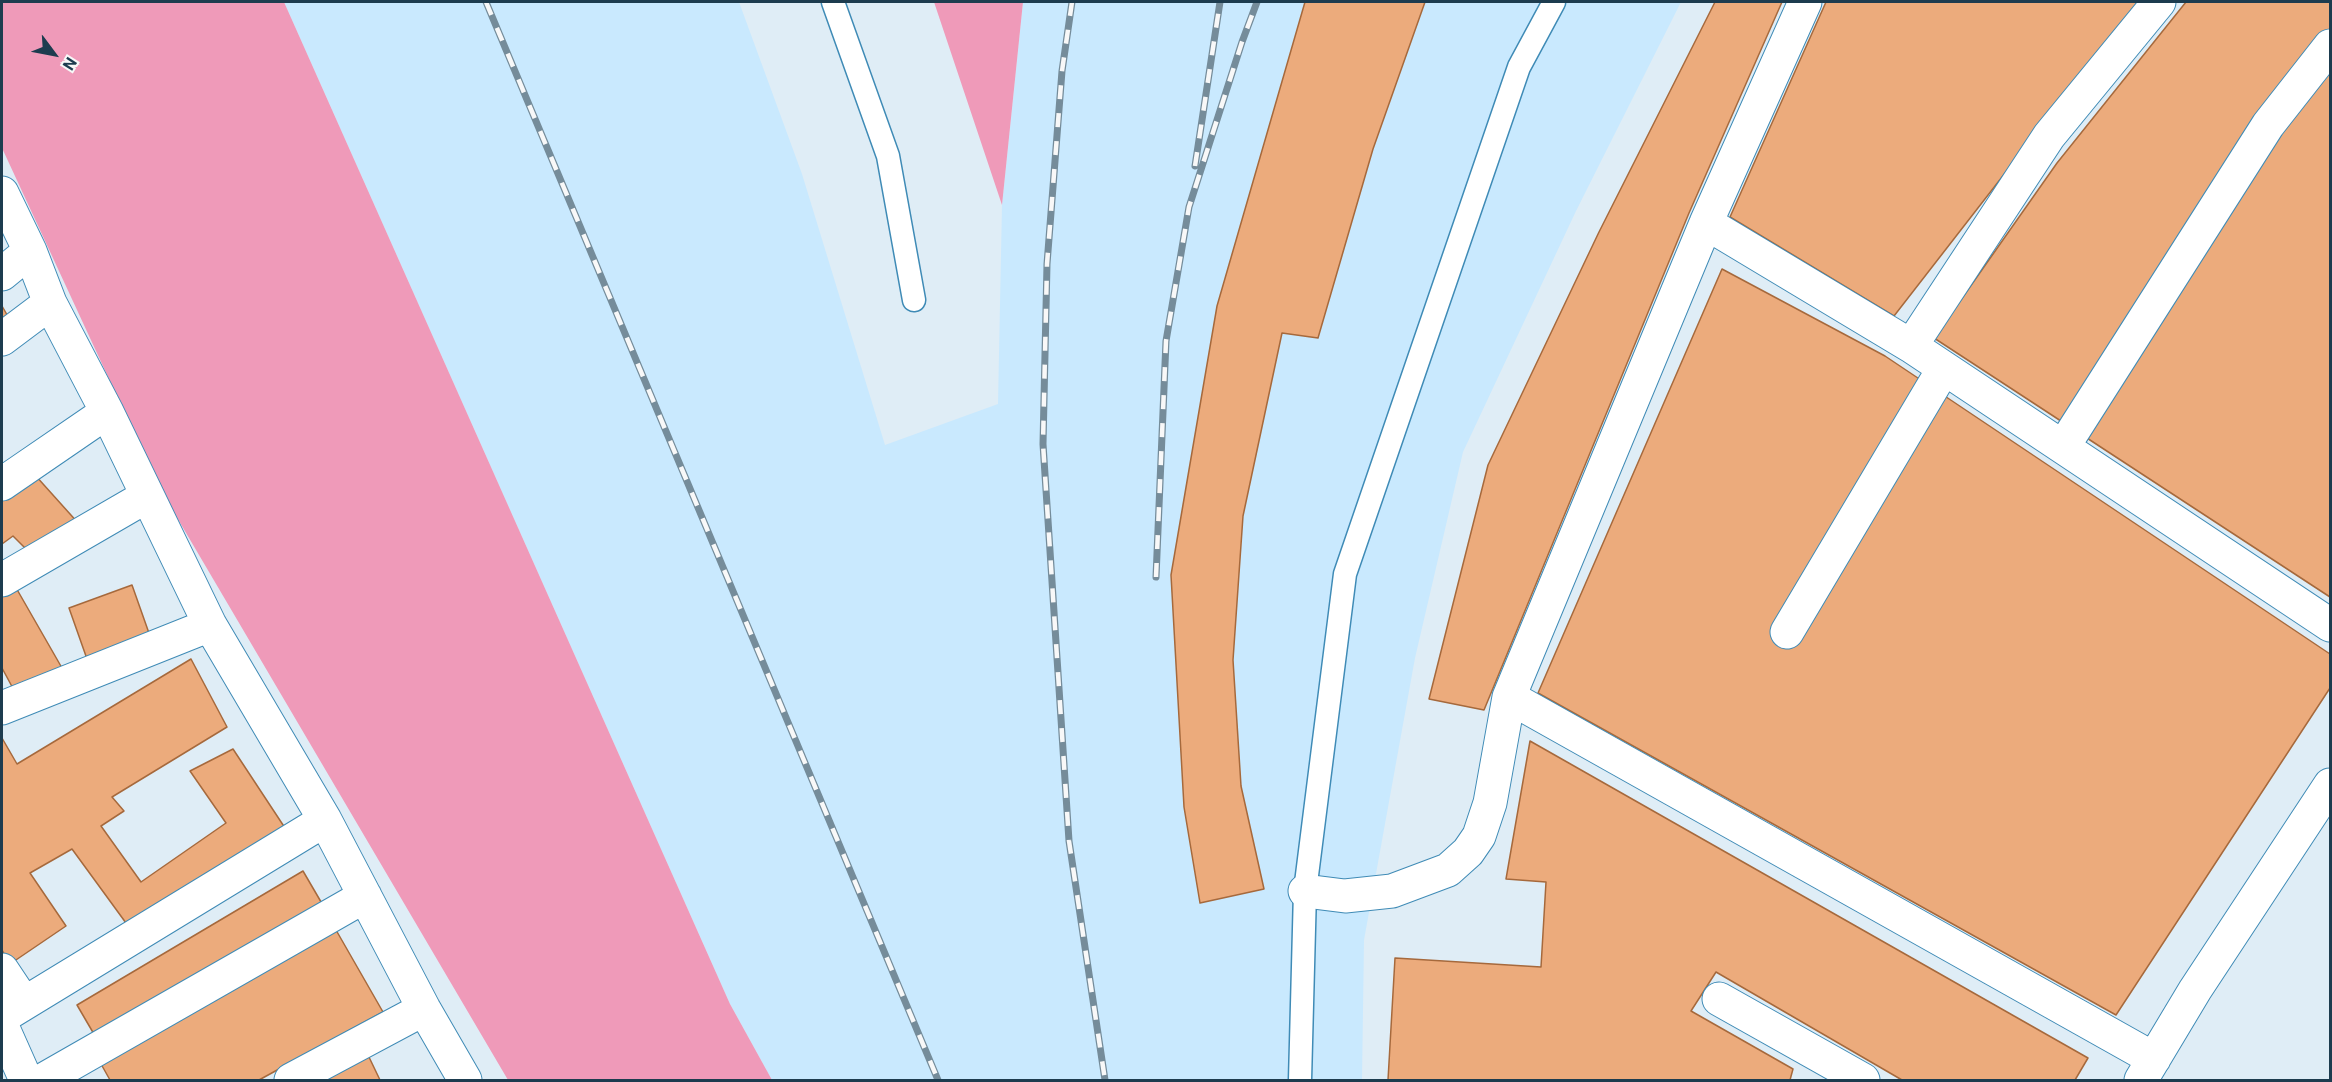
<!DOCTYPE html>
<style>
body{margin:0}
#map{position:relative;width:2332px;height:1082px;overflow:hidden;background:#dfedf6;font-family:Roboto,sans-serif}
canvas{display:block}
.frame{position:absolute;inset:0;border:3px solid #1d3c4f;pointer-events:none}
.north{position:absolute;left:24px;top:24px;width:60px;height:60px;-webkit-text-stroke:4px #f8f8f8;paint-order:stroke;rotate:122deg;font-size:16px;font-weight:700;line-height:24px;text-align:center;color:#1d3c4f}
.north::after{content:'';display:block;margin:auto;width:21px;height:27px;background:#1d3c4f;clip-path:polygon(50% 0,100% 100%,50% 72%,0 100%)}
</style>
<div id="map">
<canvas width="2332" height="1082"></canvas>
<div class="frame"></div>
<div class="north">N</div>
</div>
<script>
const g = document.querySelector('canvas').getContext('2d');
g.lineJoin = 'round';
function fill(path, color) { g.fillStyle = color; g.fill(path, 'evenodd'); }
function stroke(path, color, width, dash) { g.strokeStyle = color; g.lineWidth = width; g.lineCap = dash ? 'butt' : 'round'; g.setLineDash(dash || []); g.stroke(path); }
const built = new Path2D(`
 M 284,2 L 739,2 L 802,174 L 885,445 L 998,404 L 1002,205 L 1023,2 L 1681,2 L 1576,211 L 1463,452 L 1415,658 L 1364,940 L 1362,1080 L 772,1080 L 730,1004 Z`);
const green = new Path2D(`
 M 2,2 L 284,2 L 730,1004 L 772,1080 L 508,1080 L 159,487 L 2,148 Z
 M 934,2 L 1023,2 L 1002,205 Z`);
const building = new Path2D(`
 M 1305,2 L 1425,2 L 1373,149 L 1318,338 L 1282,333 L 1243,516 L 1233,660 L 1241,786 L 1264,889 L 1200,903 L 1184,807 L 1171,575 L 1217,306 Z
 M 1715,2 L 1782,2 L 1689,213 L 1484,710 L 1429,699 L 1488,465 L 1599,232 Z
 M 1826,2 L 2138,2 L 1894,316 L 1730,217 Z
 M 2186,2 L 2330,2 L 2330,597 L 1934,338 L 2057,163 Z
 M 1722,269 L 1885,356 L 2330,654 L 2330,688 L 2116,1015 L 1538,693 Z
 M 2,306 L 10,320 L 2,327 Z
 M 35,475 L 79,524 L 30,553 L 13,536 L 2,544 L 2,498 Z
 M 132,585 L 150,636 L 87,659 L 69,608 Z
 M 15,586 L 62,668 L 16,694 L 2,668 L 2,594 Z
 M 191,659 L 227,727 L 112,797 L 124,811 L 101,826 L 141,882 L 226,823 L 190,771 L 233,749 L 287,831 L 126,923 L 72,849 L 30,873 L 66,926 L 10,964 L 2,950 L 2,738 L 17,764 Z
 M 1530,741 L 2088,1058 L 2075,1080 L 1902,1080 L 1716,972 L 1691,1011 L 1793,1069 L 1790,1080 L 1388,1080 L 1395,958 L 1541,967 L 1546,882 L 1506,879 Z
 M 303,871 L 324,907 L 98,1041 L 77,1005 Z
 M 336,930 L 383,1012 L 259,1080 L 110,1080 L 101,1064 Z
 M 368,1055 L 380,1080 L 322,1080 Z`);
const service = new Path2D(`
 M 833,2 L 888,156 L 914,300
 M 1300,1080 L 1305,891 L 1345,574 L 1519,67 L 1554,2`);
const minor = new Path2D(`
 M 2,193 L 30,251 L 50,303 L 107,412 L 210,625 L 325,820 L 424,1009 L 465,1080
 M 1706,223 L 1911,346 L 2330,625
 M 2,274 L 30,251
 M 2,339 L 50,303
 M 1911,346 L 2049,136 L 2159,2
 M 2063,447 L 2268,125 L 2330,46
 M 2,484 L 107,412
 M 2,580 L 147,496
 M 1787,632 L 1944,368
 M 1509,697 L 2154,1059
 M 2,708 L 210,625
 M 1305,891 L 1345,896 L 1392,891 L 1448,870 L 1468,852 L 1479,836 L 1490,803 L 1509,697 L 1706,223 L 1805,2
 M 2,970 L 24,1003
 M 1719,999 L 1863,1080
 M 2,1017 L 325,820
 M 2,1026 L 26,1080
 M 43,1080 L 365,896
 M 291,1080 L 424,1009
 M 2141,1080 L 2195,990 L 2330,785`);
const rail = new Path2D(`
 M 486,2 L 938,1080
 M 1072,2 L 1062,71 L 1047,264 L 1043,444 L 1069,841 L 1105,1080
 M 1195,166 L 1220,2
 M 1156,577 L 1166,341 L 1189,207 L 1242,42 L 1257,2`);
fill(built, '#c9e9fe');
fill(green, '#ef9ab9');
fill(building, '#ecab7c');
stroke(building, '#a6693c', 1.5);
stroke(service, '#3f8bb6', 25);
stroke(minor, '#3f8bb6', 35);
stroke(service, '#fff', 22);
stroke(minor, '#fff', 33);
stroke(rail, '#758c9a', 7);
stroke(rail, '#f8f8f8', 4.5, [14]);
</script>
